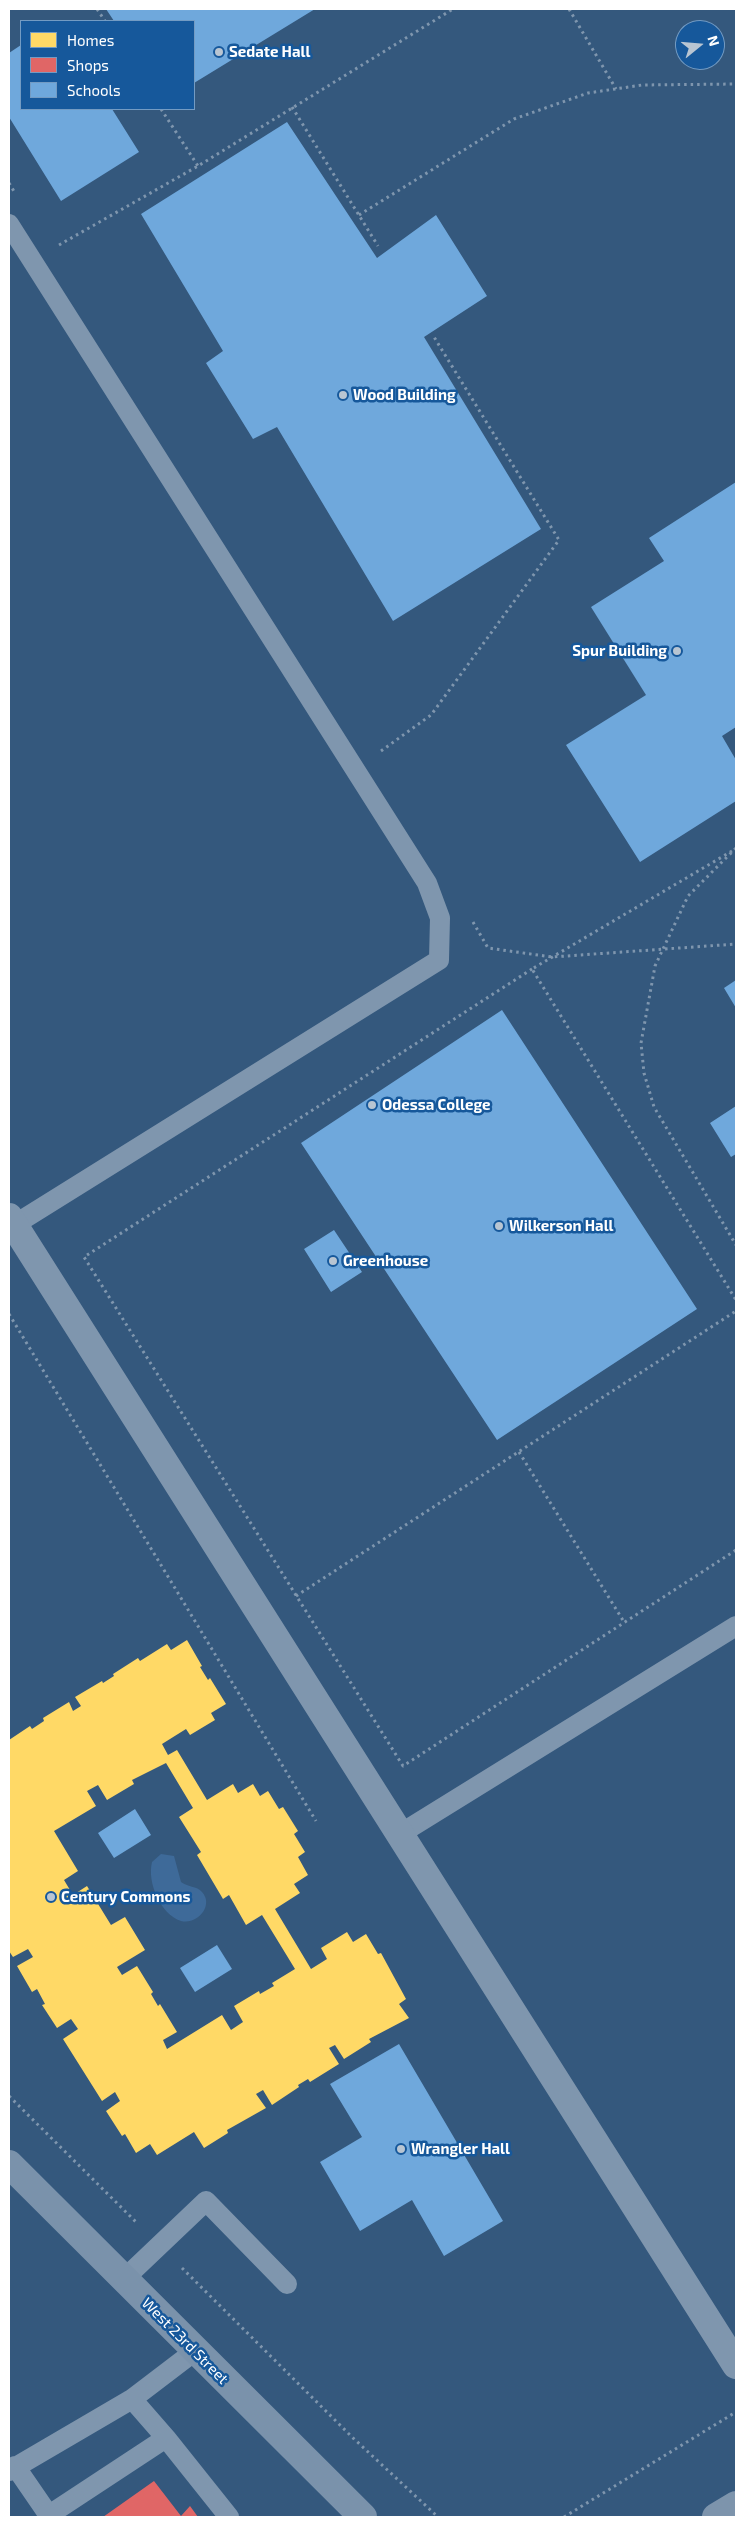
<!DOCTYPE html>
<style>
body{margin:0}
#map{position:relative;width:745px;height:2526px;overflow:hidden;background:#34587d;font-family:"Exo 2",sans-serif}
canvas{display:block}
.frame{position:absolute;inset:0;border:10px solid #fff;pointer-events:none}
.legend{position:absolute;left:20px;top:20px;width:175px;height:90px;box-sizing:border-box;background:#16589b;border:1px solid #739bc3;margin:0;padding:6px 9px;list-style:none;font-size:15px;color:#fff}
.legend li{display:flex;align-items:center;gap:10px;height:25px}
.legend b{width:25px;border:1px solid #739bc3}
.north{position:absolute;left:675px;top:20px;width:50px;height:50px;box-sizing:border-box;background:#16589b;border:1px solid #739bc3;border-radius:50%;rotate:73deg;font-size:14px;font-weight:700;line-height:20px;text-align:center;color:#fff}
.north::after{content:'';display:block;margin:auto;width:18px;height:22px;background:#b8c5d2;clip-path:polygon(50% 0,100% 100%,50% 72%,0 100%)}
</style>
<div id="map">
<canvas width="745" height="2526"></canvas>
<div class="frame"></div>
<ul class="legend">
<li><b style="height:14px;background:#ffd966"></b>Homes</li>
<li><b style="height:14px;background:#e06666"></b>Shops</li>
<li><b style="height:14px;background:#6fa8dc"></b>Schools</li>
</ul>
<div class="north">N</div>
</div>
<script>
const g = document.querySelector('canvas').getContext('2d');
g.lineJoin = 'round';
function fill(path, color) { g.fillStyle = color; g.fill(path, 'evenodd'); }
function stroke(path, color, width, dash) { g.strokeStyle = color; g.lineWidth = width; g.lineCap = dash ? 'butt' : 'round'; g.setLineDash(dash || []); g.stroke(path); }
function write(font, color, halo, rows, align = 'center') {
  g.font = font + ' "Exo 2",sans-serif'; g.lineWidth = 5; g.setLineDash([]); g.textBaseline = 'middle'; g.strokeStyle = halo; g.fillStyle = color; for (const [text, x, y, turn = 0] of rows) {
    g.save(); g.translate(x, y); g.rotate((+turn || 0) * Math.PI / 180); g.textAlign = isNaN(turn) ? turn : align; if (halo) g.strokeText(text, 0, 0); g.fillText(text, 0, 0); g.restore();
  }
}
const water = new Path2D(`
 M 161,1854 L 174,1856 L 181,1882 C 187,1887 197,1886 202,1892 C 214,1905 198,1925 181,1921 C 160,1914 147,1882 152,1862 Z`);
const homes = new Path2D(`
 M 187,1640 L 202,1666 L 200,1667 L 208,1680 L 210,1678 L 226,1704 L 211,1713 L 215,1720 L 190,1735 L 186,1729 L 162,1744 L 168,1755 L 177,1750 L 207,1800 L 233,1784 L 238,1793 L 253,1784 L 260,1796 L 268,1791 L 279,1809 L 283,1807 L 298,1831 L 294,1834 L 305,1852 L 298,1857 L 308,1875 L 294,1884 L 300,1893 L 275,1909 L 311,1969 L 327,1959 L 321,1948 L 347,1932 L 353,1942 L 366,1934 L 378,1954 L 381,1953 L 406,1999 L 399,2004 L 409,2018 L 369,2039 L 371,2042 L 344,2059 L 335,2045 L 329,2048 L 339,2064 L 310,2082 L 308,2079 L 298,2085 L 299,2087 L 272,2105 L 263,2090 L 256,2094 L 266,2108 L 227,2130 L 228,2133 L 204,2148 L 194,2132 L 157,2155 L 150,2144 L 136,2153 L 125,2134 L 122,2136 L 106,2111 L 120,2101 L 115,2092 L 102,2101 L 63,2039 L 78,2029 L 71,2019 L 57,2028 L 42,2005 L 45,2004 L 37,1989 L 32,1992 L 17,1966 L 33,1957 L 28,1949 L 13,1957 L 9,1951 L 9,1740 L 30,1726 L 32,1729 L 44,1721 L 43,1718 L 69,1702 L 73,1711 L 81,1706 L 75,1697 L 102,1681 L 103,1683 L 114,1676 L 113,1674 L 138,1658 L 140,1661 L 167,1644 L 171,1650 ZM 166,1763 L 193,1808 L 179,1817 L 201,1852 L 197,1855 L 223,1899 L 229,1895 L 246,1925 L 262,1915 L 295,1969 L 272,1983 L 274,1986 L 260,1994 L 259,1991 L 234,2006 L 243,2022 L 231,2030 L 222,2015 L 167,2049 L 163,2040 L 177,2032 L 160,2004 L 158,2006 L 151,1994 L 153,1992 L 137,1966 L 122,1975 L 117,1967 L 145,1950 L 125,1917 L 111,1925 L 87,1886 L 73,1895 L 64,1880 L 78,1871 L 54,1831 L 96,1806 L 87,1791 L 98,1785 L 107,1800 L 134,1784 L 132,1780 Z`);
const shops = new Path2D(`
 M 154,2481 L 181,2516 L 190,2506 L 198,2517 L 103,2517 Z`);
const schools = new Path2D(`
 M 106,9 L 315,9 L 194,83 L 194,21 L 114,21 Z
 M 21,45 L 21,109 L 112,109 L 139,152 L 61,201 L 9,117 L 9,53 Z
 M 287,122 L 377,258 L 436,215 L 487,296 L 424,337 L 541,529 L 393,621 L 277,427 L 253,439 L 206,363 L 223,351 L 141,214 Z
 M 736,482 L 736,727 L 722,736 L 736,760 L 736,801 L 640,862 L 566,745 L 646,695 L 591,607 L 664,561 L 649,538 Z
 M 736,980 L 736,1008 L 724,988 Z
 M 502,1010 L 697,1309 L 497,1440 L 301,1143 Z
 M 736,1106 L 736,1154 L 731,1157 L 710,1123 Z
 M 334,1230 L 362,1272 L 331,1292 L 304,1249 Z
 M 135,1809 L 151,1835 L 114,1858 L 98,1833 Z
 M 217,1945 L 232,1969 L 195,1992 L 180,1968 Z
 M 399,2044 L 503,2221 L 444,2256 L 412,2200 L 360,2231 L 320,2162 L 362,2137 L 330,2084 Z`);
const path = new Path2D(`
 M 97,9 L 105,21
 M 569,9 L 616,89
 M 292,107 L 378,246
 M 161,109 L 198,166
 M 9,183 L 15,193
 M 359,215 L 514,119 L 588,93 L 642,85 L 736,84
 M 59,245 L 198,166 L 453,9
 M 381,751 L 431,715 L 559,540 L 434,337
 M 736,848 L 688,896 L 655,966 L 641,1043 L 644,1073 L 654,1107 L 736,1245
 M 732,851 L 532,969 L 736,1300
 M 473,922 L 488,948 L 552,957 L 736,944
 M 532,969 L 84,1257 L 403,1766 L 736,1550
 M 9,1314 L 316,1821
 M 519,1452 L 624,1622
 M 296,1596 L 736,1311
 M 9,2096 L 137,2223
 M 182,2268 L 352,2437 L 438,2517
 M 564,2517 L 736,2412`);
const lane = new Path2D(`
 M 9,224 L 427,883 L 440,918 L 439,960 L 14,1225
 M 400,1834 L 736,1626
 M 124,2279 L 206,2201 L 287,2284
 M 132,2399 L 166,2438
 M 15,2466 L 50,2517
 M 9,2471 L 132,2399 L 195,2351
 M 49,2515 L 166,2438 L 229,2517`);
const street = new Path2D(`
 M 9,1217 L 736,2365`);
const secondary = new Path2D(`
 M 9,2164 L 363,2517`);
const primary = new Path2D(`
 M 716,2517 L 736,2505`);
const markers = [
 [219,52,5,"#b8c5d2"],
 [343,395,5,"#b8c5d2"],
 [677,651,5,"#b8c5d2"],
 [372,1105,5,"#b8c5d2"],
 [499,1226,5,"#b8c5d2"],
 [333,1261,5,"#b8c5d2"],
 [51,1897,5,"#b8c5d2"],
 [401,2149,5,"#b8c5d2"]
];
const poiNames = [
 ["Sedate Hall",229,52],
 ["Wood Building",353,395],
 ["Spur Building",667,651,"right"],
 ["Odessa College",382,1105],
 ["Wilkerson Hall",509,1226],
 ["Greenhouse",343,1261],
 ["Century Commons",61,1897],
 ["Wrangler Hall",411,2149]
];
const streetNames = [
 ["West 23rd Street",185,2341,45]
];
fill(water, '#3e6a99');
fill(homes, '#ffd966');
fill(shops, '#e06666');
fill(schools, '#6fa8dc');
stroke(path, '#7f96ae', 3, [2.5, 4]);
stroke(lane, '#7f96ae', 20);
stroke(street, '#7f96ae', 28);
stroke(secondary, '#7a92ab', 28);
stroke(primary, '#7d94ac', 28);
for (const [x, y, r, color] of markers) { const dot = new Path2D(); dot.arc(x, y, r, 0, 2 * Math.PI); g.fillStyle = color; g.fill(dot); stroke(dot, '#16589b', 2); }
write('bold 15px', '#fff', '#16589b', poiNames, 'left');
write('15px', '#fff', '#16589b', streetNames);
</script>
